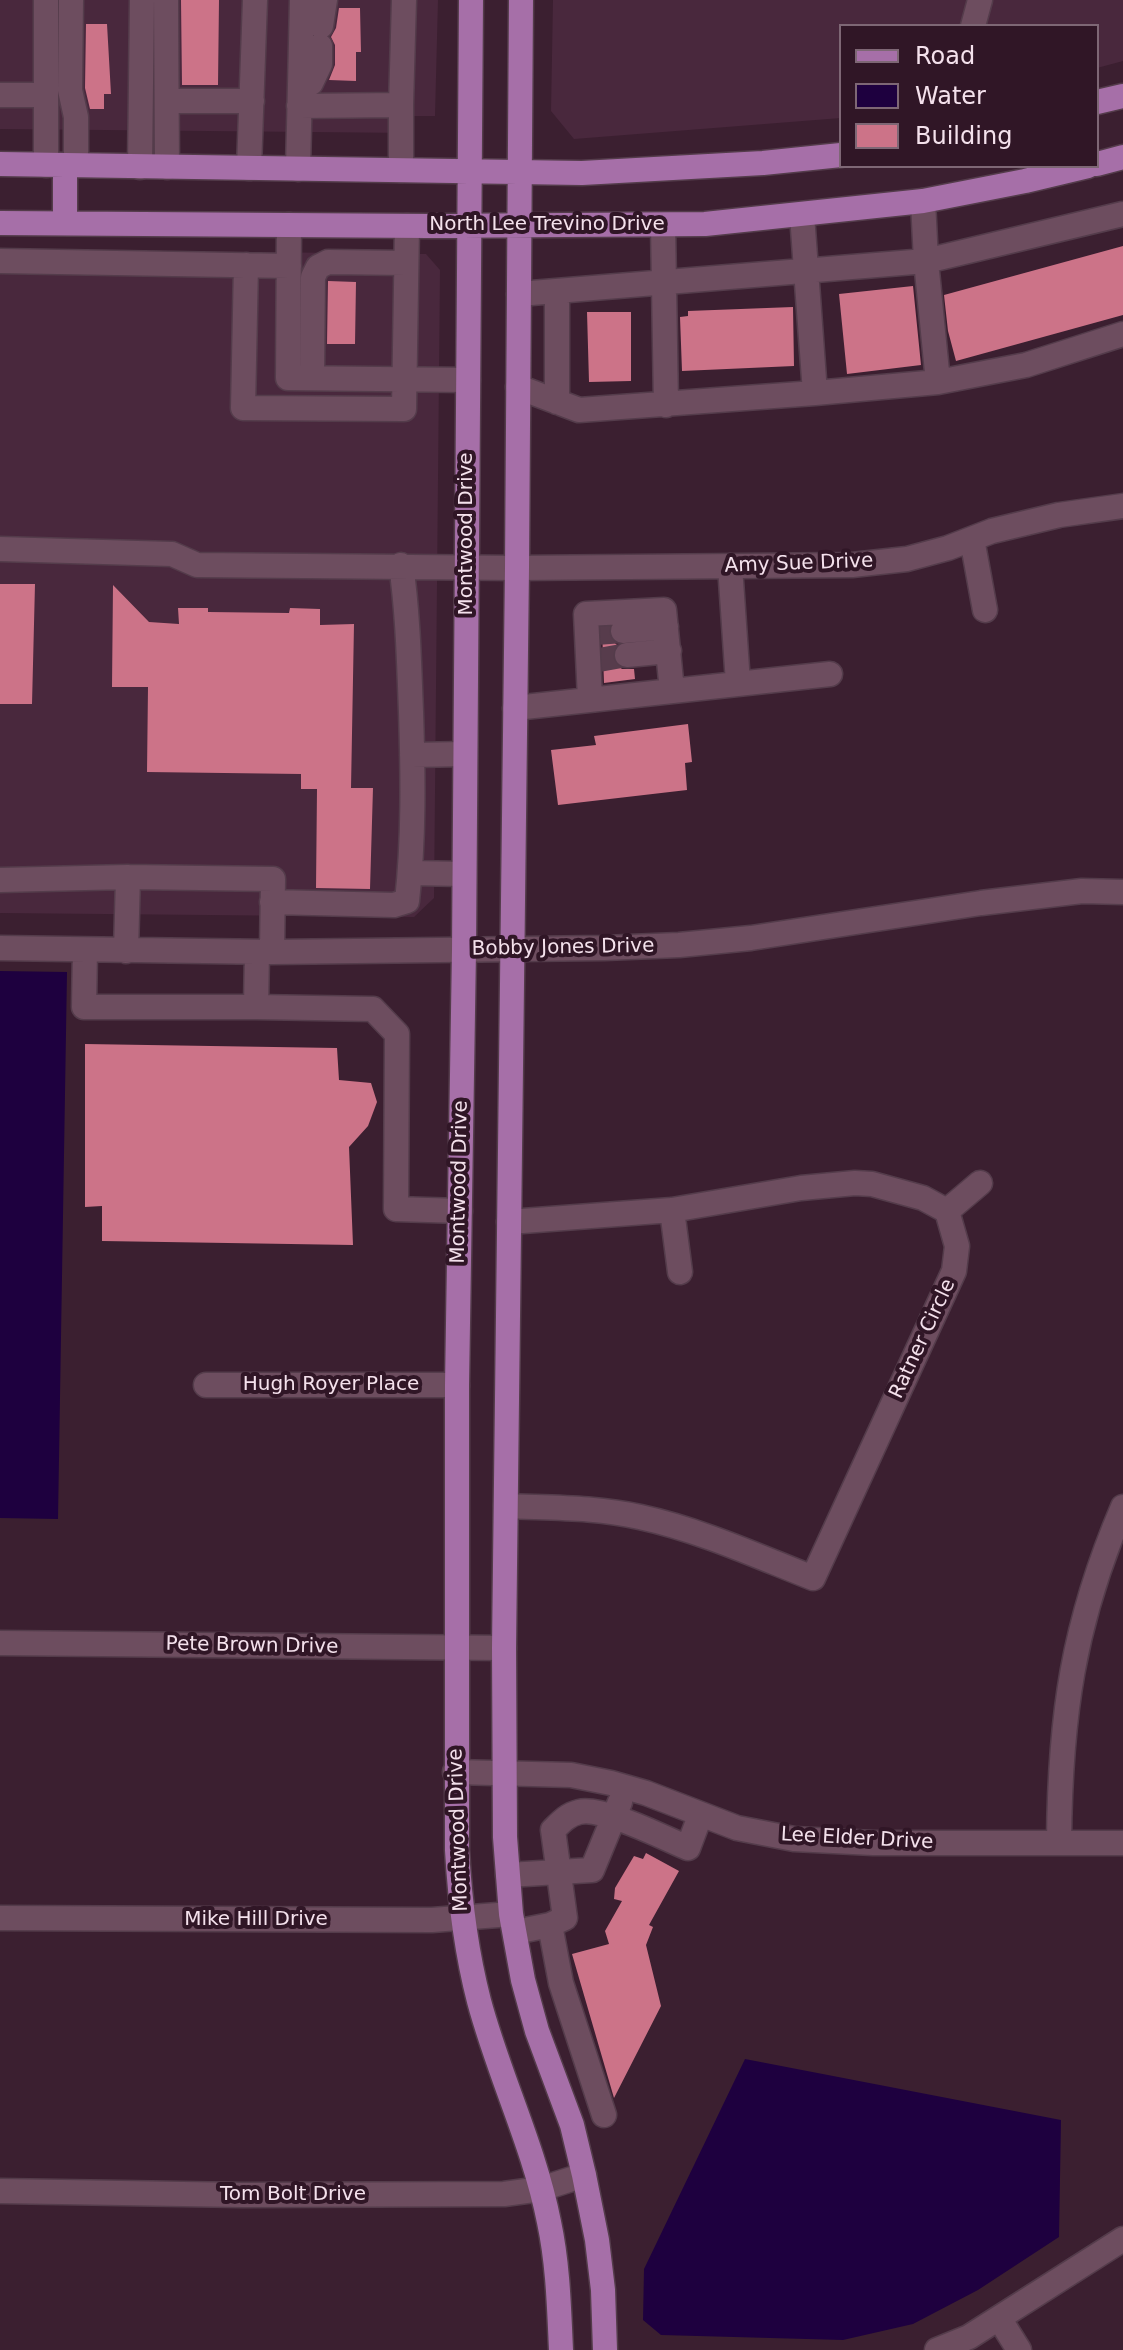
<!DOCTYPE html>
<style>
body{margin:0}
#map{position:relative;width:1123px;height:2350px;overflow:hidden;background:#3b1f30;font-family:"DejaVu Sans",sans-serif}
canvas{display:block}
.legend{position:absolute;left:839px;top:24px;width:260px;height:144px;box-sizing:border-box;background:#301626;border:2px solid #7e6775;margin:0;padding:10px 14px;list-style:none;font-size:24px;color:#f4e1ec}
.legend li{display:flex;align-items:center;gap:16px;height:40px}
.legend b{width:40px;border:2px solid #7e6775}
</style>
<div id="map">
<canvas width="1123" height="2350"></canvas>
<ul class="legend">
<li><b style="height:10px;background:#a66fa8"></b>Road</li>
<li><b style="height:22px;background:#1e003f"></b>Water</li>
<li><b style="height:22px;background:#cc7388"></b>Building</li>
</ul>
</div>
<script>
const g = document.querySelector('canvas').getContext('2d');
g.lineJoin = 'round';
function fill(path, color) { g.fillStyle = color; g.fill(path, 'evenodd'); }
function stroke(path, color, width, dash) { g.strokeStyle = color; g.lineWidth = width; g.lineCap = dash ? 'butt' : 'round'; g.setLineDash(dash || []); g.stroke(path); }
function write(font, color, halo, rows, align = 'center') {
  g.font = font + ' "DejaVu Sans",sans-serif'; g.lineWidth = 8; g.setLineDash([]); g.textBaseline = 'middle'; g.strokeStyle = halo; g.fillStyle = color; for (const [text, x, y, turn = 0] of rows) {
    g.save(); g.translate(x, y); g.rotate((+turn || 0) * Math.PI / 180); g.textAlign = isNaN(turn) ? turn : align; if (halo) g.strokeText(text, 0, 0); g.fillText(text, 0, 0); g.restore();
  }
}
const built = new Path2D(`
 M 0,0 L 438,0 L 435,116 L 413,116 L 412,133 L 0,129 Z
 M 553,0 L 1123,0 L 1123,61 L 1097,68 L 1097,26 L 841,26 L 841,118 L 574,139 L 551,111 Z
 M 0,249 L 426,254 L 440,270 L 434,898 L 414,917 L 0,913 Z`);
const water = new Path2D(`
 M 0,971 L 67,972 L 58,1519 L 0,1518 Z
 M 745,2059 L 1061,2120 L 1059,2237 L 978,2290 L 913,2324 L 843,2340 L 661,2335 L 643,2320 L 644,2269 Z`);
const building = new Path2D(`
 M 181,0 L 219,0 L 218,85 L 182,85 Z
 M 339,8 L 360,8 L 361,52 L 356,52 L 356,81 L 329,80 L 335,65 L 335,45 L 331,37 L 336,28 Z
 M 86,24 L 107,24 L 111,94 L 104,94 L 104,109 L 90,109 L 85,88 Z
 M 1123,246 L 1123,315 L 956,361 L 948,331 L 944,295 Z
 M 328,281 L 356,282 L 355,344 L 327,344 Z
 M 913,286 L 921,365 L 847,374 L 839,294 Z
 M 793,307 L 794,366 L 682,371 L 680,317 L 688,316 L 688,311 Z
 M 587,312 L 631,312 L 631,381 L 589,382 Z
 M 0,584 L 35,584 L 32,704 L 0,704 Z
 M 113,585 L 149,622 L 179,624 L 178,608 L 208,608 L 208,612 L 289,613 L 290,608 L 320,609 L 320,625 L 354,624 L 351,788 L 373,788 L 370,889 L 316,888 L 317,789 L 301,789 L 301,774 L 147,772 L 148,687 L 112,687 Z
 M 602,628 L 609,628 L 610,639 L 617,645 L 612,656 L 614,663 L 622,669 L 634,669 L 635,679 L 604,683 Z
 M 688,724 L 692,762 L 685,763 L 687,790 L 558,805 L 551,750 L 596,745 L 594,736 Z
 M 85,1044 L 337,1048 L 339,1080 L 371,1083 L 377,1102 L 368,1126 L 349,1147 L 353,1245 L 102,1241 L 102,1206 L 85,1207 Z
 M 646,1853 L 679,1871 L 649,1925 L 653,1927 L 646,1945 L 661,2006 L 614,2098 L 572,1954 L 609,1944 L 605,1931 L 622,1901 L 614,1899 L 615,1888 L 634,1856 L 643,1859 Z`);
const minorTunnel = new Path2D(`
 M 596,633 L 623,631
 M 599,660 L 627,655`);
const minor = new Path2D(`
 M 71,0 L 70,90 L 76,117 L 76,165
 M 166,0 L 167,167
 M 321,26 L 325,0
 M 973,26 L 980,0
 M 300,87 L 311,83 L 320,64 L 320,46
 M 0,95 L 46,95
 M 167,101 L 252,101
 M 299,106 L 401,105 L 404,0
 M 46,165 L 46,0
 M 140,167 L 142,0
 M 249,168 L 255,0
 M 298,169 L 302,0
 M 401,170 L 401,105
 M 923,201 L 926,261 L 1123,214
 M 802,215 L 815,393
 M 289,225 L 288,378 L 468,380
 M 663,225 L 666,405
 M 0,261 L 289,266
 M 246,265 L 243,408 L 404,409 L 407,226
 M 557,291 L 557,402
 M 519,294 L 926,261 L 938,382
 M 312,378 L 313,277 L 318,267 L 328,262 L 406,263
 M 518,387 L 579,410 L 815,393 L 938,382 L 1026,365 L 1123,334
 M 972,539 L 985,610
 M 0,549 L 172,554 L 197,565 L 517,568 L 852,565 L 907,559 L 948,548 L 992,531 L 1059,515 L 1123,506
 M 730,566 L 738,683
 M 623,631 L 666,627
 M 627,655 L 669,651
 M 590,699 L 586,614 L 664,610 L 672,691
 M 515,708 L 830,674
 M 412,755 L 465,754
 M 410,873 L 464,874
 M 0,880 L 128,877 L 273,879 L 272,952
 M 272,902 L 394,905 L 407,901 C 414,839 413,774 411,712 C 409,662 408,614 401,565
 M 0,948 L 272,952 L 604,948 L 679,945 L 751,938 L 981,903 L 1082,891 L 1123,892
 M 85,950 L 84,1007 L 256,1007
 M 126,951 L 128,877
 M 257,952 L 256,1007 L 373,1009 L 397,1034 L 396,1209 L 460,1211
 M 672,1210 L 680,1272
 M 947,1211 L 980,1183
 M 206,1385 L 457,1385
 M 506,1506 C 551,1508 597,1507 640,1517 C 700,1530 757,1556 813,1578 L 954,1271 L 957,1246 L 947,1211 L 923,1198 L 872,1184 L 855,1183 L 801,1188 L 672,1210 L 509,1222
 M 0,1643 L 504,1648
 M 455,1772 L 571,1775 L 611,1783 L 646,1793 L 737,1828 L 794,1839 L 873,1843 L 1123,1843
 M 1059,1842 C 1060,1716 1073,1624 1123,1507
 M 508,1875 L 592,1870 L 620,1802
 M 0,1918 L 432,1920 L 511,1914
 M 550,1925 L 561,1983 L 604,2115
 M 515,1932 L 550,1925 L 565,1918 L 553,1830 C 561,1822 567,1815 579,1812 C 602,1806 664,1838 688,1848 L 700,1816
 M 0,2191 L 243,2195 L 504,2194 L 541,2189 L 584,2175
 M 999,2318 L 1019,2350
 M 937,2350 L 969,2337 L 1123,2239`);
const major = new Path2D(`
 M 471,0 L 464,950 L 457,1385 L 457,1850 C 460,1902 466,1951 479,2001 C 499,2076 534,2146 549,2222 C 558,2264 559,2307 561,2350
 M 521,0 L 517,568 L 504,1648 L 505,1837 L 511,1914 L 523,1980 L 537,2031 L 572,2125 L 584,2175 L 597,2240 L 603,2290 L 605,2350
 M 1097,102 L 1123,96
 M 0,164 L 582,173 L 763,163 L 841,155
 M 1097,164 L 1123,157
 M 0,223 L 428,226 L 705,224 L 923,201 L 1025,181 L 1088,166
 M 65,223 L 65,165`);
const streetNames = [
 ["North Lee Trevino Drive",547,225],
 ["Montwood Drive",467,534,-90],
 ["Amy Sue Drive",799,564,-2],
 ["Bobby Jones Drive",563,948,-1],
 ["Montwood Drive",460,1182,-89],
 ["Ratner Circle",923,1339,-65],
 ["Hugh Royer Place",331,1385],
 ["Pete Brown Drive",252,1646,1],
 ["Montwood Drive",459,1830,-92],
 ["Lee Elder Drive",857,1839,3],
 ["Mike Hill Drive",256,1920],
 ["Tom Bolt Drive",293,2195]
];
fill(built, '#49283d');
fill(water, '#1e003f');
fill(building, '#cc7388');
stroke(minorTunnel, '#573c4c', 24, [24, 12]);
stroke(minor, '#543c4b', 27);
stroke(major, '#543c4b', 27);
stroke(minor, '#6d4d5f', 24);
stroke(major, '#a66fa8', 24);
write('20px', '#f4e1ec', '#301626', streetNames);
</script>
